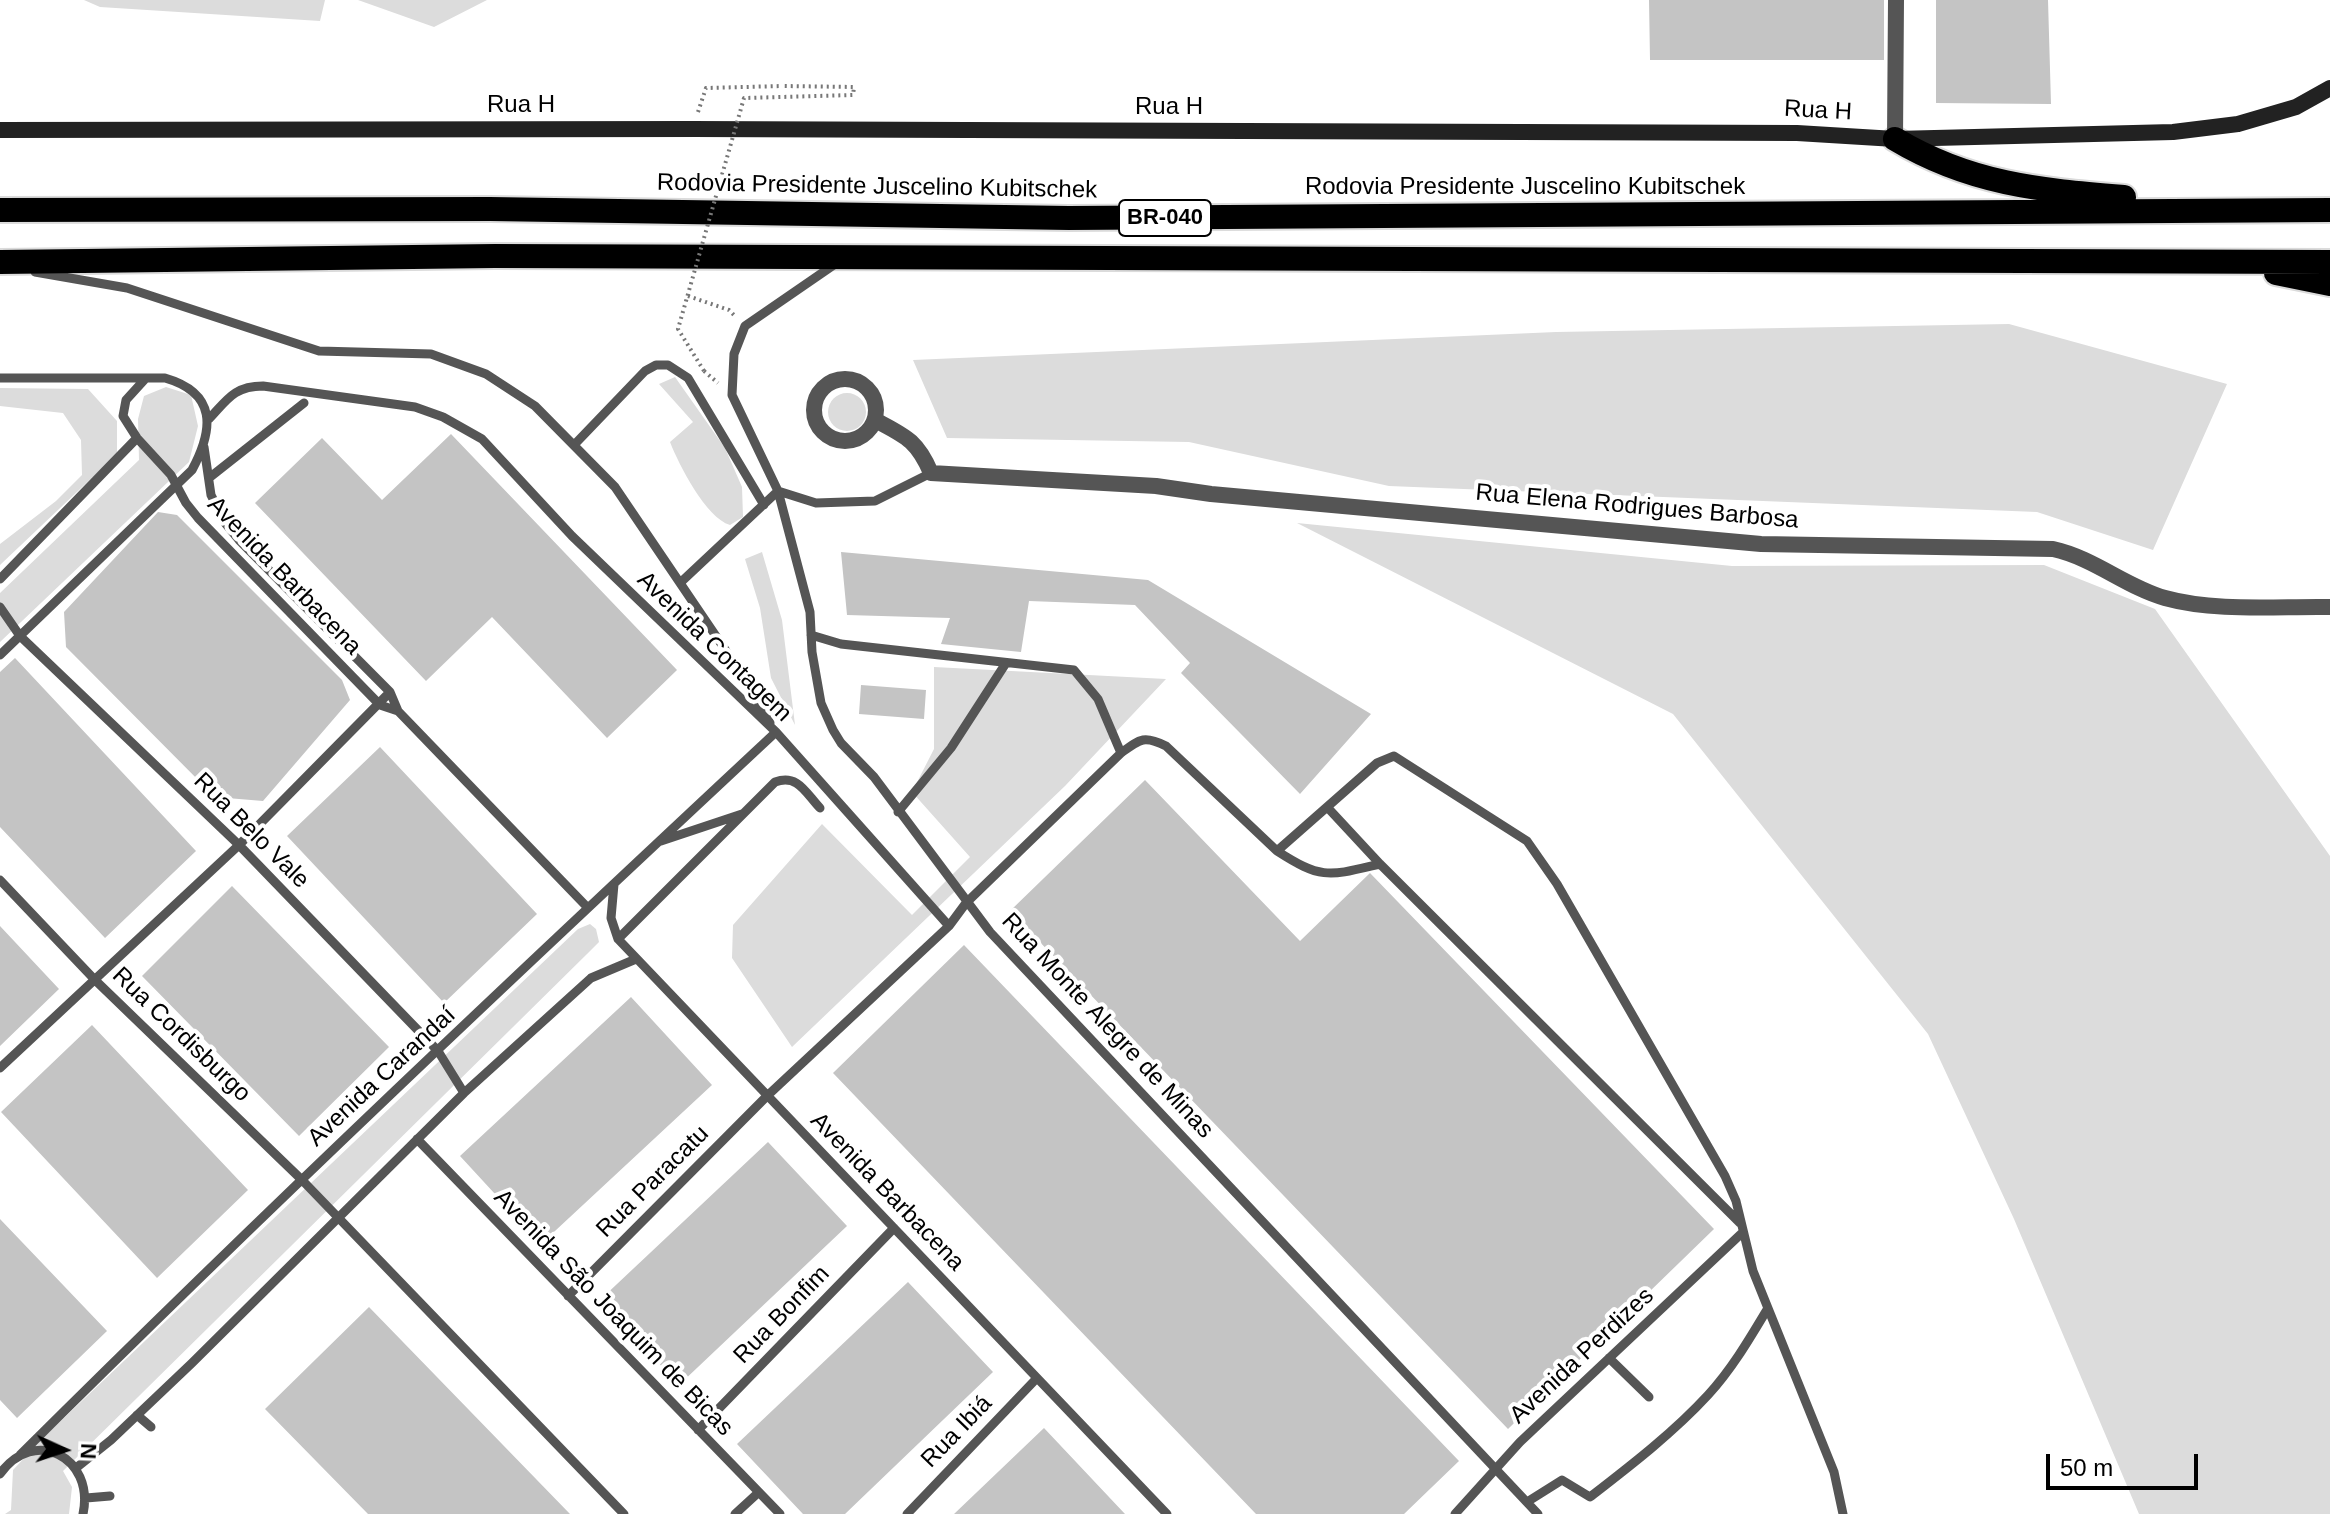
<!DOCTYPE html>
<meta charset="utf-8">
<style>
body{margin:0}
#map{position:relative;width:2330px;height:1514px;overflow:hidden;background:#fff;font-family:Arial,sans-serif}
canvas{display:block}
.north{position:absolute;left:24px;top:1410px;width:80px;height:80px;-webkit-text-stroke:6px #fff;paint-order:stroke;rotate:93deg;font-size:22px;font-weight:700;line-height:32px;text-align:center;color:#000}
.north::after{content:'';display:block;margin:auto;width:28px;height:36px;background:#000;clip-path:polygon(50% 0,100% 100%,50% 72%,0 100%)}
.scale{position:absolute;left:2046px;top:1454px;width:152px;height:36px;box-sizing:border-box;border:4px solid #000;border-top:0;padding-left:10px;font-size:24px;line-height:28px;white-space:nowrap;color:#000;-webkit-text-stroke:6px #fff;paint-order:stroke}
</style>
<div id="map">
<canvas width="2330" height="1514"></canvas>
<div class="north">N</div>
<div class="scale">50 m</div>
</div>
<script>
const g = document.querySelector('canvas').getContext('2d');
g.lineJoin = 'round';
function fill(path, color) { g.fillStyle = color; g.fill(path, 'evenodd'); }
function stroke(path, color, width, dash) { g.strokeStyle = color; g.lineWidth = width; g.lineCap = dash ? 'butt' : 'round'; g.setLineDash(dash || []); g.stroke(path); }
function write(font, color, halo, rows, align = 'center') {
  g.font = font + ' Arial,sans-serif'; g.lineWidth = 8; g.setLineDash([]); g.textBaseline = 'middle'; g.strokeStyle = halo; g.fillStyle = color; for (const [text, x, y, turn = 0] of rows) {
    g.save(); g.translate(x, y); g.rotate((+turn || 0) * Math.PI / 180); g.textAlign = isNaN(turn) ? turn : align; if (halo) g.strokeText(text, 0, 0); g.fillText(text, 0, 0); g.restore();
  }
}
const green = new Path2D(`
 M 84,0 L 325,0 L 320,21 L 100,7 Z
 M 358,0 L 487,0 L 434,27 Z
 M 2009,324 L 2227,384 L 2153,550 L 2037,512 L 1389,486 L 1189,442 L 947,438 L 913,360 L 1556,332 Z
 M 675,377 L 725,448 L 742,487 L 743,517 L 730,525 C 706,518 679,465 670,442 L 693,422 L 659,384 Z
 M 166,387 L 191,395 L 198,426 L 189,462 L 0,642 L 0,593 L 139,460 L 138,419 L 144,396 Z
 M 0,388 L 88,389 L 117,421 L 117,454 L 0,565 L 0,544 L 56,501 L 82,475 L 81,440 L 63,413 L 0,406 Z
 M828 412a19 19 0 1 1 38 0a19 19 0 1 1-38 0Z
 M 1297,523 L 1732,566 L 2044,565 L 2155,609 L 2330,856 L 2330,1514 L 2139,1514 L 2014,1219 L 1928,1034 L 1673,714 Z
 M 762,552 L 782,620 L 795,725 L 771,678 L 760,608 L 745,559 Z
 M 934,667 L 1166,679 L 1065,786 L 792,1047 L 732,958 L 733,925 L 822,824 L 912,915 L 970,857 L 912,792 L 934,749 Z
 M 590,924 L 596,929 L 599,942 L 587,954 L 63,1471 L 72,1487 L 69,1514 L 5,1514 L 11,1510 L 13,1470 L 44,1437 L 578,929 Z`);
const building = new Path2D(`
 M 1649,0 L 1884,0 L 1884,60 L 1650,60 Z
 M 1936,0 L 2048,0 L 2051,104 L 1936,103 Z
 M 451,434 L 677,670 L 607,738 L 492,617 L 426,681 L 255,503 L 322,438 L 382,500 Z
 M 158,512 L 177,515 L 342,680 L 350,700 L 263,801 L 215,797 L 66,647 L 64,612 Z
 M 841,552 L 1148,580 L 1371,714 L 1300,794 L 1181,673 L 1190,663 L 1135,605 L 1029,601 L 1021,652 L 941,644 L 950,618 L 847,615 Z
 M 15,658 L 196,851 L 105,938 L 0,827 L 0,672 Z
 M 861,685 L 926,690 L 924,719 L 859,714 Z
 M 380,747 L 537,914 L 444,1003 L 287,836 Z
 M 1145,780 L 1300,941 L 1370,873 L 1714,1229 L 1508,1429 L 1010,911 Z
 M 232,886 L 389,1047 L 299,1136 L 142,976 Z
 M 0,926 L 59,989 L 0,1046 Z
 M 964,945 L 1459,1461 L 1404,1514 L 1256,1514 L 833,1073 Z
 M 631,997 L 712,1085 L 541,1244 L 460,1156 Z
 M 92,1025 L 248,1190 L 157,1278 L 1,1112 Z
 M 768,1142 L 847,1226 L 679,1385 L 600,1300 Z
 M 0,1219 L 107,1331 L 17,1418 L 0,1400 Z
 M 908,1282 L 993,1372 L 845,1514 L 803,1514 L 737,1444 Z
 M 369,1307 L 570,1514 L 368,1514 L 265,1409 Z
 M 1044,1428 L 1125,1514 L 954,1514 Z`);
const path = new Path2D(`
 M 698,112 L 706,88 L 782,86
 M 688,296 L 729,310 L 735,316
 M 704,371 L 718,383`);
const service = new Path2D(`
 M 838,262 L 745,326 L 734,354 L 732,395 L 778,491 L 810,612 L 812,652 L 821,703 L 833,730 L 841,743 L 874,777 L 990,932 L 1538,1514
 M 35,272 L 127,288 L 319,351 L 431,354 L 486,374 L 535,406 L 615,487 L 743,676 L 770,723
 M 0,378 L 165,378 C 217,393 214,429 192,470 L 0,655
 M 146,378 L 126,400 L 123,416 L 137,438 L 171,475 L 186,503 L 198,518 L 380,705 L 398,711
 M 209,419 C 227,400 234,386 263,386 L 415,407 L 443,417 L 482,439 L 572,536 L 776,732 L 949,926
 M 574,445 L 645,371 L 656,365 L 668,365 L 688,378 L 764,505
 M 204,447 L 211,495 L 225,523 L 239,540 L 390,692 L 398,711 L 588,908
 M 209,478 L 304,403
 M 778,491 L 816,503 L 875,501 L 931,473
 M 0,579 L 137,438
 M 680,583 L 778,491
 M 0,607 L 20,636 L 239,845 L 438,1051 L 464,1093
 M 811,635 L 841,644 L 1074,670 L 1098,699 L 1121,753
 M 1328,808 L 1380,864 L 1740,1223
 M 898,812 L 951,748 L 1006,663
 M 661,841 L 742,814
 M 1277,851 C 1322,880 1329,876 1380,864
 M 0,880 L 95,980 L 302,1180 L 624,1514
 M 614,884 L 611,918 L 618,939 L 1167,1514
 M 618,939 L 775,782 C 798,774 805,792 820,808
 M 0,1068 L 239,845 L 390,692
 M 417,1139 L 780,1514
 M 568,1296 L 767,1096 L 949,926 L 966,903 L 1121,753 C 1140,739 1144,735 1166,746 L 1277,851 L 1377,763 L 1394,756 L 1527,841 L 1557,884 L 1725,1176 L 1736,1201 L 1753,1271 L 1834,1472 L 1843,1514
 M 1609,1358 L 1649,1397
 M 137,1415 L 151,1427
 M 698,1430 L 894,1228
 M 20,1455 C 267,1209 521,970 776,732
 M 76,1468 L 111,1440 L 192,1363 L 464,1093 L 591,978 L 636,959
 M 0,1474 C 34,1426 95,1457 83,1514
 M 86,1498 L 110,1496
 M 1527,1502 L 1562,1480 L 1590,1497 C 1630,1466 1673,1433 1708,1395 C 1732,1369 1750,1338 1768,1308
 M 735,1514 L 759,1492
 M 907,1514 L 1037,1378
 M 1455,1514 L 1520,1442 L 1742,1233`);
const minor = new Path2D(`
 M 1895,139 L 1896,0
 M814 410a31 31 0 1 1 62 0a31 31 0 1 1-62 0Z
 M 875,420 C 905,436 917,440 931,473 L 1156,486 L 1211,494 L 1761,544 L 2053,549 C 2094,558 2126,587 2165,598 C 2215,612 2278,606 2330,607`);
const secondary = new Path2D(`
 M 0,130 L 692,129 L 1797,133 L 1895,139 L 2173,132 L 2238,124 L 2296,107 L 2330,88`);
const motorway = new Path2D(`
 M 1895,139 C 1970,184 2039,190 2124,197
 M 0,210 L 490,209 L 1069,218 L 2330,210
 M 0,262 L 495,256 L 2330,262
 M 2276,273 L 2330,284`);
const pathBridge = new Path2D(`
 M 704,371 L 678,329 L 744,98 L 853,95 L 854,87 L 782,86`);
const shields = [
 [1165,218,92]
];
const shieldNames = [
 ["BR-040",1165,218]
];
const streetNames = [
 ["Rua H",521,105],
 ["Rua H",1169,107],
 ["Rua H",1818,111,3],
 ["Rodovia Presidente Juscelino Kubitschek",877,187,1],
 ["Rodovia Presidente Juscelino Kubitschek",1525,187],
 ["Rua Elena Rodrigues Barbosa",1637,507,5],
 ["Avenida Barbacena",284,576,46],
 ["Avenida Contagem",714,647,44],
 ["Rua Belo Vale",251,831,45],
 ["Rua Monte Alegre de Minas",1107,1026,47],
 ["Rua Cordisburgo",181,1035,44],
 ["Avenida Carandaí",382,1077,-43],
 ["Rua Paracatu",653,1182,-45],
 ["Avenida Barbacena",887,1192,46],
 ["Avenida São Joaquim de Bicas",613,1313,46],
 ["Rua Bonfim",782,1315,-46],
 ["Avenida Perdizes",1582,1356,-43],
 ["Rua Ibiá",957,1432,-46]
];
fill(green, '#dcdcdc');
fill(building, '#c4c4c4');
stroke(motorway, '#dbdbdb', 28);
stroke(path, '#777', 4, [2, 4]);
stroke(service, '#555', 9);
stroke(minor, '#555', 16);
stroke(secondary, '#222', 16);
stroke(motorway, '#000', 24);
stroke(pathBridge, '#777', 4, [2, 4]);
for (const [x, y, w] of shields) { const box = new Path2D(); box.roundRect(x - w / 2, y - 18, w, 36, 6); g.fillStyle = '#fff'; g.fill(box); stroke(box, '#000', 2); }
write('bold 22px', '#000', null, shieldNames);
write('24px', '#000', '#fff', streetNames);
</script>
